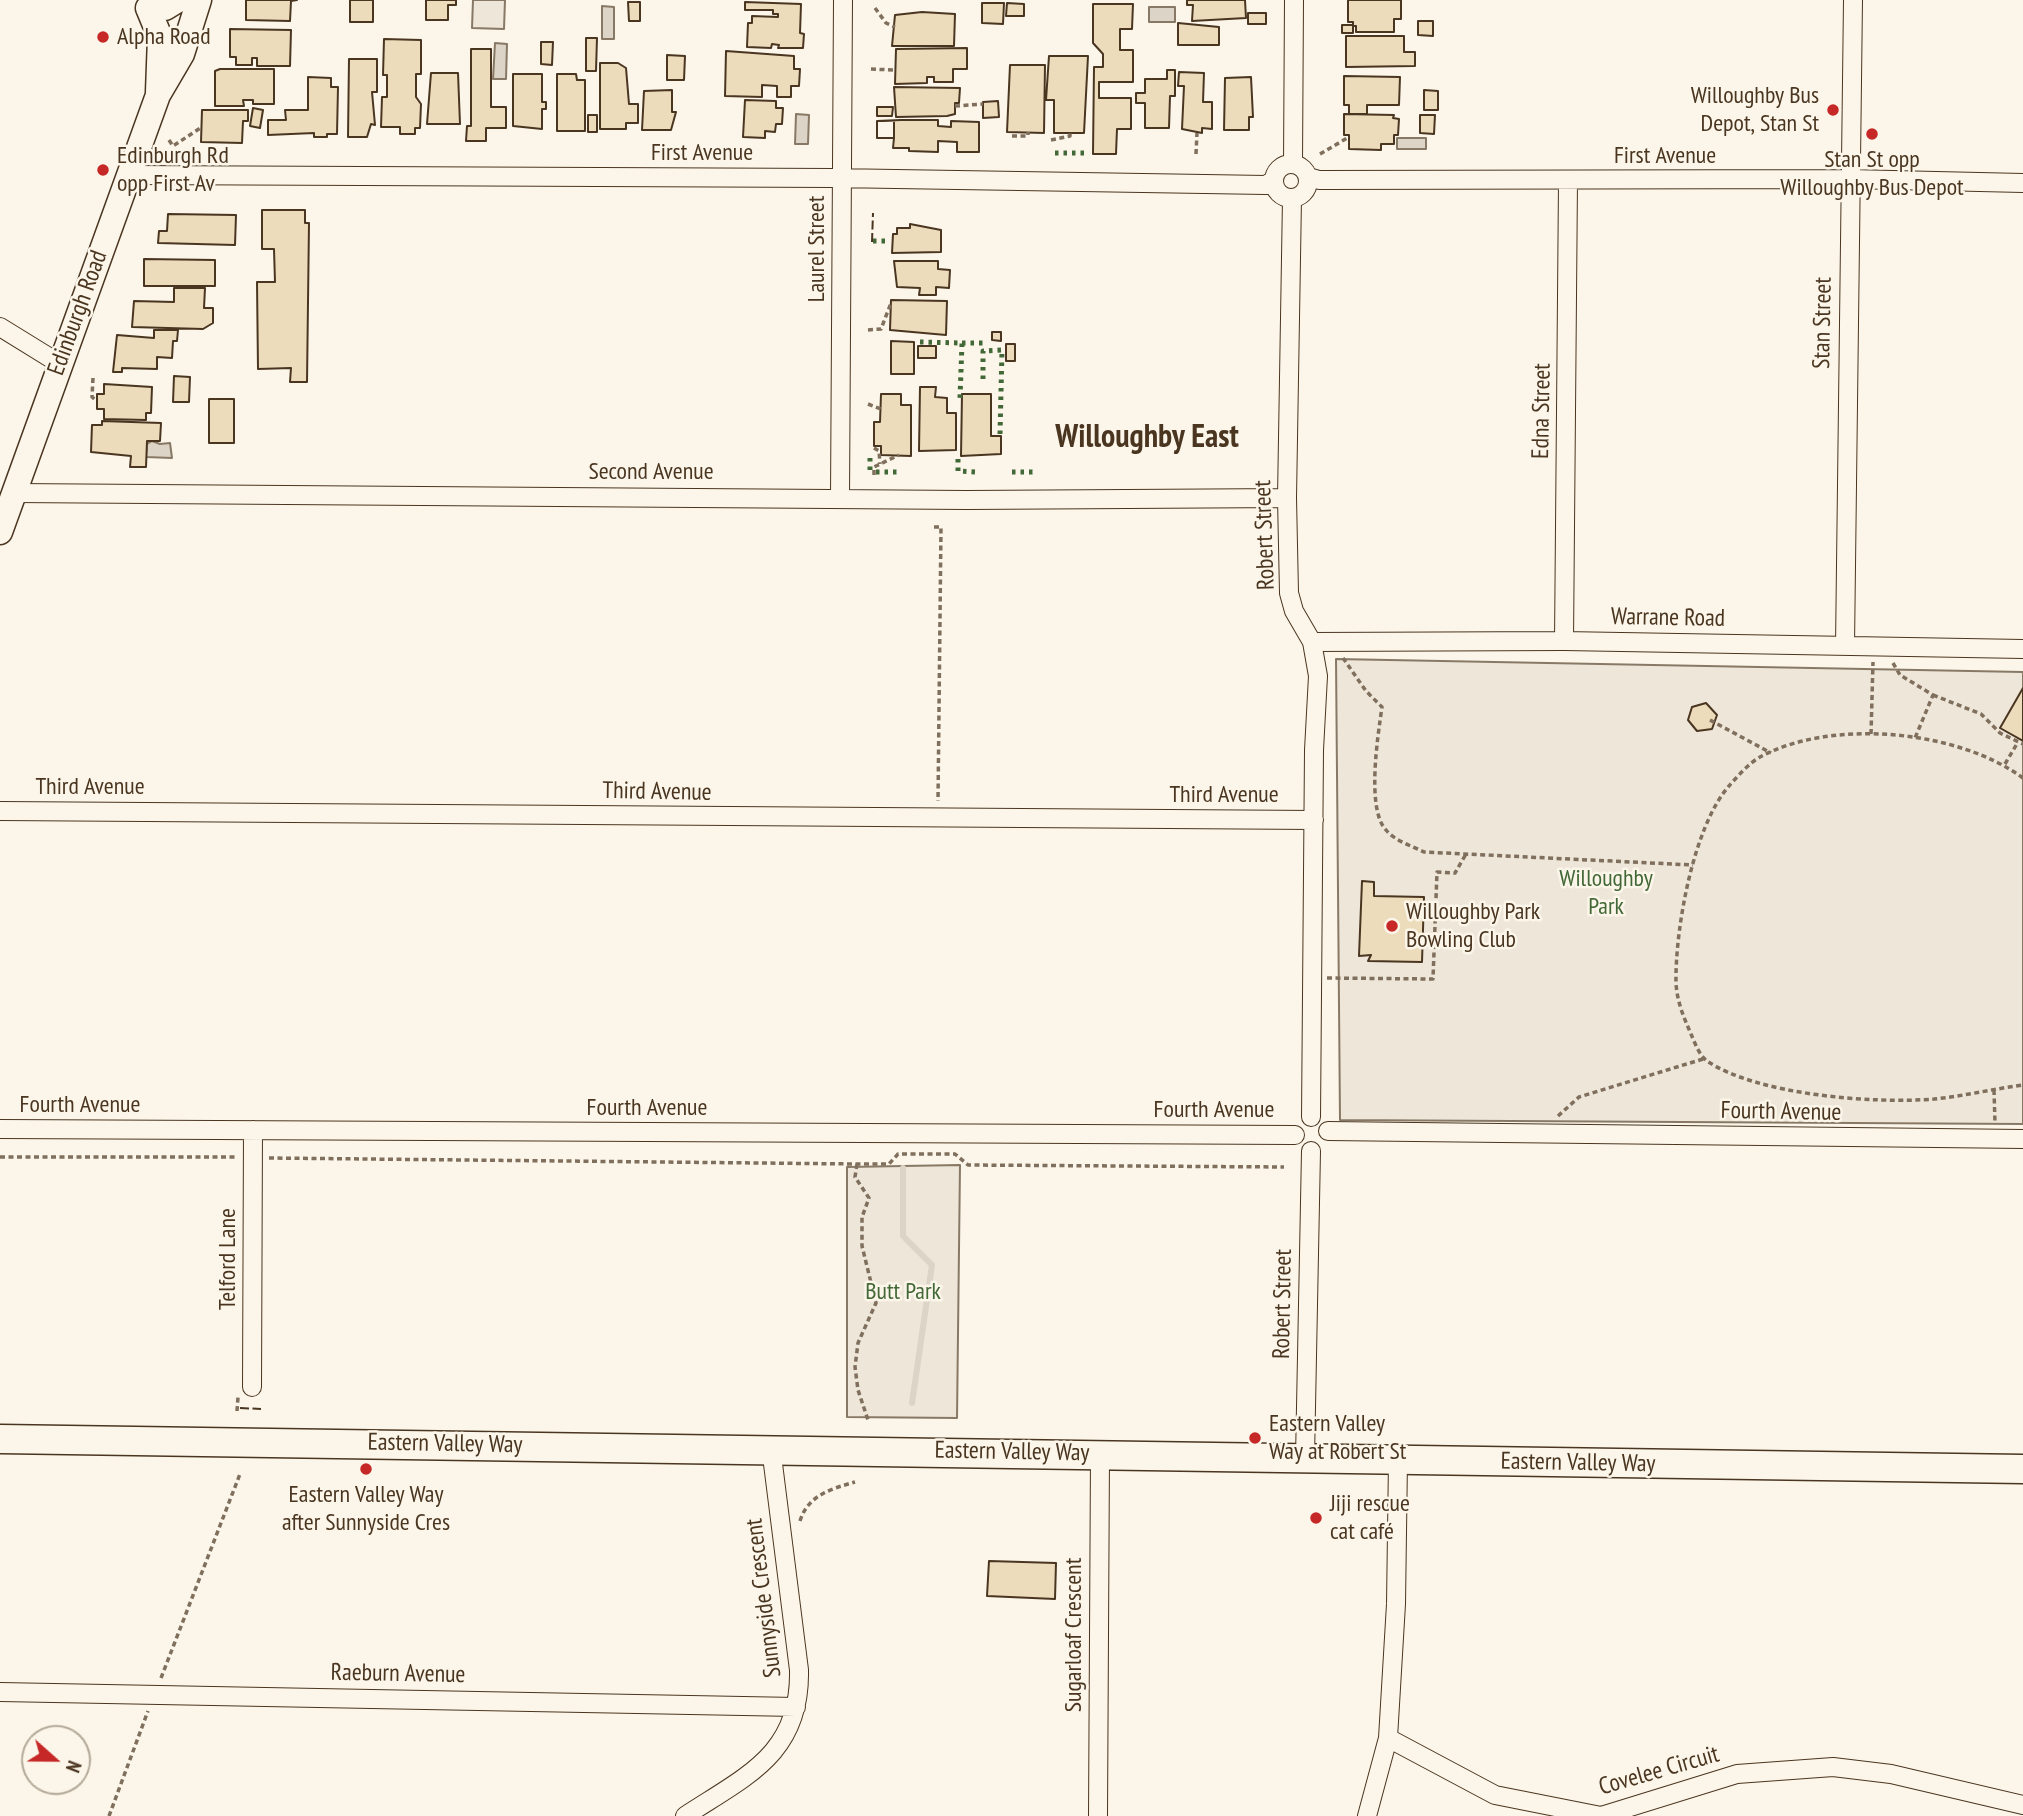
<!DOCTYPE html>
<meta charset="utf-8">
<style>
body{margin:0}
#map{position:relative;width:2023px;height:1816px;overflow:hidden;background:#fbf6e9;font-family:"PT Sans Narrow",sans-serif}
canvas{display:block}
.north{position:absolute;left:21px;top:1725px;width:70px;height:70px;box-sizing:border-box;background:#fbf6e9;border:2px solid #b4a999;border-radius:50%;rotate:111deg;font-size:19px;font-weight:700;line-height:28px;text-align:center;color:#4a3520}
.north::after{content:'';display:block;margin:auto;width:24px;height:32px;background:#c62828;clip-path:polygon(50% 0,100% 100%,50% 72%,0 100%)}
</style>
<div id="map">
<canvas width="2023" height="1816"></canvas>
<div class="north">N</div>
</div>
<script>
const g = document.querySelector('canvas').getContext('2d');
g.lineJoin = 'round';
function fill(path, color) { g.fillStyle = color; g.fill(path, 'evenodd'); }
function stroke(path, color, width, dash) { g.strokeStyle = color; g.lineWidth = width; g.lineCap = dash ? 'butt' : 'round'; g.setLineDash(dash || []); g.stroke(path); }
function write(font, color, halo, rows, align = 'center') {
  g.font = font + ' "PT Sans Narrow",sans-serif'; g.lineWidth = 5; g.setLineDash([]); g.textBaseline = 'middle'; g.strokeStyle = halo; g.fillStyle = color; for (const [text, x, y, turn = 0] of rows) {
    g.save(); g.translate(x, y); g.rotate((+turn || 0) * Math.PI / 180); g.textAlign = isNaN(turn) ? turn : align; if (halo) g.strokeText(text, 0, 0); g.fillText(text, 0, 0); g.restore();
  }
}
const green = new Path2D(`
 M 473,0 L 505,0 L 504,29 L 472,28 Z
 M 1336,659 L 2023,672 L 2023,1124 L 1340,1120 Z
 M 960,1165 L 957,1418 L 847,1417 L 847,1167 Z`);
const water = new Path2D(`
 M 602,6 L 614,7 L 614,39 L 602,39 Z
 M 1149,7 L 1175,7 L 1175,22 L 1149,22 Z
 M 495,43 L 507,44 L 506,79 L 493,79 Z
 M 796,114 L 809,115 L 808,144 L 795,144 Z
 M 1397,138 L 1426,138 L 1426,149 L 1397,149 Z
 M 152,441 L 160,444 L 170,443 L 172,458 L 146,457 L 147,444 Z`);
const stream = new Path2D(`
 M 903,1168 L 903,1236 L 932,1265 L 912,1403`);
const building = new Path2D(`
 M 246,0 L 297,0 L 291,1 L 290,21 L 246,20 Z
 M 350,0 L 373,0 L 373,22 L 350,22 Z
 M 426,0 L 456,0 L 456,5 L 448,5 L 448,20 L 426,20 Z
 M 1187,0 L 1245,0 L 1246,18 L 1192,21 L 1193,5 L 1187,5 Z
 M 1348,0 L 1401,0 L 1401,19 L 1394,19 L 1394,32 L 1356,32 L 1356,26 L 1353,26 L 1353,33 L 1342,33 L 1342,25 L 1353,25 L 1353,22 L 1348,22 Z
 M 628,2 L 640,2 L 640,21 L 629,21 Z
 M 745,2 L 801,4 L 800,33 L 804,34 L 803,48 L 778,48 L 779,45 L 772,44 L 771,48 L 747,47 L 748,23 L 752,23 L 752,16 L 778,17 L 778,14 L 773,14 L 773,10 L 745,10 Z
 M 982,3 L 1004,3 L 1003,24 L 982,23 Z
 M 1007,3 L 1024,4 L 1024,16 L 1006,16 Z
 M 1093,4 L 1133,4 L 1132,29 L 1120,29 L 1120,50 L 1133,50 L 1133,82 L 1099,82 L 1099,98 L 1131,98 L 1131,129 L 1117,129 L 1116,154 L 1093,154 L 1094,67 L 1103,67 L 1103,54 L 1093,43 Z
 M 922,12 L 955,14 L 954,46 L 892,46 L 895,15 Z
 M 1248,13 L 1266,13 L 1266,24 L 1248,24 Z
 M 1418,21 L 1433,21 L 1433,36 L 1418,35 Z
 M 1178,23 L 1219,27 L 1219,45 L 1178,45 Z
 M 230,29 L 291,30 L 290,66 L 257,66 L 257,58 L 252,58 L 252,65 L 236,65 L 236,57 L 230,57 Z
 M 1346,36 L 1404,36 L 1404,52 L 1415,52 L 1415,66 L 1346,67 Z
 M 586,38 L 597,38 L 596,71 L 586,71 Z
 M 384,39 L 421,40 L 421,74 L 416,74 L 416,97 L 421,104 L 420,128 L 415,128 L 415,134 L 400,134 L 400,127 L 381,127 L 382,97 L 387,97 L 387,75 L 383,75 Z
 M 541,42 L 553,42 L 552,65 L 541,64 Z
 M 967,48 L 967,69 L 953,69 L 953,82 L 934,82 L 934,77 L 927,77 L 927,83 L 895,84 L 896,49 Z
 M 471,49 L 491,49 L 491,107 L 506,107 L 506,128 L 486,128 L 486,141 L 466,141 L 467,126 L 471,126 Z
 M 726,51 L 794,56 L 794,69 L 800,69 L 799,86 L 791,86 L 791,97 L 777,97 L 777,86 L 762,85 L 762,97 L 725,96 Z
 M 667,55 L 685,56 L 684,80 L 667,80 Z
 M 1049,56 L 1088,56 L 1084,133 L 1054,133 L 1054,100 L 1046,100 Z
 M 349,59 L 377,59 L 377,92 L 372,92 L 375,125 L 371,124 L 367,137 L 348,137 Z
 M 600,63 L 618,63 L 626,68 L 629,104 L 638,104 L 638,123 L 626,123 L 626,129 L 600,129 Z
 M 1010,65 L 1045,65 L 1044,133 L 1007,132 Z
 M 220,69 L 274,69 L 274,104 L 253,104 L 253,100 L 243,100 L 244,106 L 215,106 L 215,71 Z
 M 1167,70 L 1175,70 L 1175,96 L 1170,96 L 1169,128 L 1145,128 L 1145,103 L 1136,103 L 1136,93 L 1145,93 L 1145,79 L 1167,79 Z
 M 1179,72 L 1204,73 L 1203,102 L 1212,102 L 1212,129 L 1202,128 L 1202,133 L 1182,129 L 1184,86 L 1178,86 Z
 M 431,73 L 458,73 L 460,124 L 427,124 Z
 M 513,74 L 542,74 L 542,102 L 546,102 L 546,109 L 542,109 L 542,129 L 513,126 Z
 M 557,74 L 576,74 L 577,80 L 585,80 L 585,131 L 557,131 Z
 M 1344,76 L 1400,77 L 1399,105 L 1367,105 L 1367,114 L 1349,114 L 1349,105 L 1344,105 Z
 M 308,77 L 331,78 L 331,87 L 338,87 L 337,134 L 327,134 L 327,137 L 314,137 L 314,133 L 268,135 L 268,120 L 286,120 L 285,110 L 308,110 Z
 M 1251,77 L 1253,117 L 1249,117 L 1249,130 L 1224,130 L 1225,78 Z
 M 894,87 L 960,88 L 959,103 L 955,103 L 955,114 L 947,116 L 896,117 Z
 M 672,90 L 672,112 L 676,112 L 671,130 L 642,130 L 644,91 Z
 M 1424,90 L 1438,91 L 1438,110 L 1424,110 Z
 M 745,100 L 776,101 L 776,108 L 783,108 L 782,124 L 776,124 L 775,132 L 765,131 L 765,138 L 743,137 Z
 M 998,101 L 999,117 L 983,118 L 983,102 Z
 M 877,107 L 893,107 L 892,116 L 877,116 Z
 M 253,108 L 263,110 L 260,128 L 250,126 Z
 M 202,110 L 248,110 L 248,121 L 243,121 L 242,143 L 201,142 Z
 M 1344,114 L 1394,115 L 1393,118 L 1399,119 L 1398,135 L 1394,135 L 1394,144 L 1381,144 L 1381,150 L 1349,149 L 1349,135 L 1344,135 Z
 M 588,115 L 597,115 L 597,132 L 588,132 Z
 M 1420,115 L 1435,115 L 1434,134 L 1420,133 Z
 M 901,120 L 938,120 L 938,126 L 951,127 L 951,121 L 979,122 L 979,152 L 957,152 L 957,142 L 938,141 L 938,152 L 909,151 L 909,148 L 893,148 L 894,138 L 877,138 L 877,121 Z
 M 877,121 L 894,121 L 894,138 L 877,138 Z
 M 262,210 L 305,210 L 305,223 L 309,223 L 307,382 L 290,382 L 291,368 L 258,369 L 257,282 L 275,282 L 274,249 L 262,249 Z
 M 168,214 L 236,215 L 235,245 L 158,243 L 159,231 L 167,231 Z
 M 910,224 L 941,230 L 941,252 L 892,253 L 893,234 L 897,234 L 897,228 L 910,228 Z
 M 144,259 L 215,260 L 215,286 L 144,286 Z
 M 894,261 L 938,261 L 938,269 L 950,270 L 949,288 L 936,287 L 936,295 L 919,295 L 920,288 L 897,287 Z
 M 174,288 L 205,288 L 204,308 L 213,308 L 213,323 L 203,329 L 132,327 L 134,301 L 174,302 Z
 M 891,300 L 947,301 L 946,335 L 890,330 Z
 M 154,330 L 178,330 L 177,341 L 173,341 L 172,358 L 157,357 L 157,369 L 122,368 L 122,372 L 113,372 L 117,335 L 154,338 Z
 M 992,332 L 1001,332 L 1001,341 L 992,340 Z
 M 891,341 L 914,342 L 914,374 L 891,374 Z
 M 1006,344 L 1015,344 L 1015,361 L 1006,361 Z
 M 918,346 L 936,346 L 936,358 L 918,358 Z
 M 174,376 L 190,377 L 189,402 L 173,402 Z
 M 104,384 L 152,387 L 151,413 L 146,413 L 146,420 L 104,419 L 104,409 L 97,409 L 97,394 L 104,394 Z
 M 920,387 L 936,387 L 935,397 L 947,398 L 947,413 L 956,413 L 956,450 L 919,451 Z
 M 881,394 L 901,394 L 901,405 L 911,405 L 911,456 L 881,455 L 881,446 L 874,446 L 874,422 L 880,422 Z
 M 962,394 L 991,394 L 991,436 L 1001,436 L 1001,454 L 961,456 Z
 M 209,399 L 234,399 L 234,443 L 209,443 Z
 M 102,421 L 161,423 L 160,441 L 147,441 L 146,467 L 130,467 L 131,456 L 91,452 L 92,425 L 102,425 Z
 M 2023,688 L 2023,741 L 2000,728 Z
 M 1706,703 L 1717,715 L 1712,729 L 1697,731 L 1688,720 L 1692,707 Z
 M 1362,881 L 1374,882 L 1374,896 L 1424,897 L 1422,962 L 1368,961 L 1371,955 L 1359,956 Z
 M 989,1561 L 1056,1563 L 1055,1599 L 987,1596 Z`);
const path = new Path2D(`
 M 875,8 L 886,23 L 895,27
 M 871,69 L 893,70
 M 955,106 L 983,104
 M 1012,136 L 1028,136 L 1028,132
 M 169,140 L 173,146 L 202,127
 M 1051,140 L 1070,136 L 1070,133
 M 1196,154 L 1197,133
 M 1320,154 L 1349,137
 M 868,330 L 881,329 L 891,303
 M 93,378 L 92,397 L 97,401
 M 868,404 L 881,409
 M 874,448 L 879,451 L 880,464
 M 874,475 L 874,467 L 899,455
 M 934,527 L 941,527 L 938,801
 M 1343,658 L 1366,691 L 1382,707 C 1378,735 1366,809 1386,830 C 1395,841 1412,846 1424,852 L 1693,865
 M 1893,663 L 1900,675 L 1933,695 L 1915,738
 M 1933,695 L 1981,714 L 2000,733 L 2023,744
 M 1710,720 L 1771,753
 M 1871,734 L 1873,662
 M 2005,764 L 2018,742
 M 2023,778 C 1958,730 1832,718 1760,757 C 1749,763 1737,777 1729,786 C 1693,827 1675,930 1676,983 C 1677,1002 1684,1018 1691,1034 C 1695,1043 1699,1055 1707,1061 C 1757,1095 1874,1104 1934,1099 C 1964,1096 1993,1089 2023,1085
 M 1327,978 L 1433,979 L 1437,872 L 1455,873 L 1466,854
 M 1994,1090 L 1995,1123
 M 1558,1116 L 1579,1097 L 1703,1059
 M 0,1157 L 237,1157
 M 269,1158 L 857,1164 L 889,1164 L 898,1154 L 955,1154 L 968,1165 L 1284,1167
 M 857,1164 L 855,1177 L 869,1198 L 862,1217 L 862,1246 L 876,1303 L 858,1343 L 855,1367 L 858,1390 L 868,1420
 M 237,1411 L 238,1397
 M 800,1521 C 808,1495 831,1489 855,1482
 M 161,1678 L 240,1474
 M 109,1816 L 148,1711`);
const minor = new Path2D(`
 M 1293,163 L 1294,0
 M1274 181a17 17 0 1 1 34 0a17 17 0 1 1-34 0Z
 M 128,175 L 834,178 L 1266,185 L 1274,180
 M 1309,177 L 1319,180 L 1849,179 L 2023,183
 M 1292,198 L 1287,498 L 1289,593 L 1294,611 L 1312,642 L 1318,676 L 1314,750 L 1311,1117
 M 0,327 L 60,364
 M 14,493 L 967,500 L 1287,498
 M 840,497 L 843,0
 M 1564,641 L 1568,181
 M 1312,642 L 1564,641 L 2023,649
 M 1845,646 L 1853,0
 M 0,811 L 1314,820
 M 0,1129 L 1295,1135
 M 1328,1131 L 2023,1139
 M 252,1387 L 253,1130
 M 1305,1458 L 1311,1151
 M 1398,1460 L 1396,1604 L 1388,1738 L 1495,1795 L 1601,1816 L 1737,1774 L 1833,1767 L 1891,1774 L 2023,1805
 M 0,1692 L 796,1707
 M 685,1816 C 746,1776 801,1754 799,1670 L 771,1448
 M 1098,1816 L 1100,1454
 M 1367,1816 L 1388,1738`);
const secondary = new Path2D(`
 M 148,8 L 160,37 L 158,92
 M 148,8 L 165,8 L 178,0
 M 0,532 L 158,95 L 182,54 L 199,0`);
const primary = new Path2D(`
 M 0,1439 L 2023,1469`);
const hedge = new Path2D(`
 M 1055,153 L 1086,153
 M 873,241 L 885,241
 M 920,342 L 962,343 L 960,398
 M 962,343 L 987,343
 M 983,379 L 983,351 L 1002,350 L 1000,434
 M 958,459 L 958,471 L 977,472
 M 870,470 L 870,453
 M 876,472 L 897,472
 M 1012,472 L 1035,472`);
const fence = new Path2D(`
 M 872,242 L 873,213
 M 240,1408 L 261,1409`);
const markers = [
 [103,37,7,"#c62828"],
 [1833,110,7,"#c62828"],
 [1872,134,7,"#c62828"],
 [103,170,7,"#c62828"],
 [1392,926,7,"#c62828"],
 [1255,1438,7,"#c62828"],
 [366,1469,7,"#c62828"],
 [1316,1518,7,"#c62828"]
];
const poiNames = [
 ["Alpha Road",117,37],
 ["Willoughby Bus",1819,96,"right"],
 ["Depot, Stan St",1819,124,"right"],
 ["Edinburgh Rd",117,156],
 ["opp First Av",117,184],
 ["Stan St opp",1872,160,"center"],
 ["Willoughby Bus Depot",1872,188,"center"],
 ["Willoughby Park",1406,912],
 ["Bowling Club",1406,940],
 ["Eastern Valley",1269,1424],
 ["Way at Robert St",1269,1452],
 ["Eastern Valley Way",366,1495,"center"],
 ["after Sunnyside Cres",366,1523,"center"],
 ["Jiji rescue",1330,1504],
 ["cat café",1330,1532]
];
const streetNames = [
 ["First Avenue",702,153],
 ["First Avenue",1665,156],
 ["Laurel Street",817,249,-90],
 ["Edinburgh Road",78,313,-70],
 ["Stan Street",1823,323,-89],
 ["Edna Street",1542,411,-89],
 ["Second Avenue",651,472],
 ["Robert Street",1265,535,-92],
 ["Warrane Road",1668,618,1],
 ["Third Avenue",90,787],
 ["Third Avenue",657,792,1],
 ["Third Avenue",1224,795],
 ["Fourth Avenue",80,1105],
 ["Fourth Avenue",647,1108],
 ["Fourth Avenue",1214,1110],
 ["Fourth Avenue",1781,1112,1],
 ["Telford Lane",228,1259,-90],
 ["Robert Street",1283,1304,-89],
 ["Eastern Valley Way",445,1444,1],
 ["Eastern Valley Way",1012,1452,1],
 ["Eastern Valley Way",1578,1463,1],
 ["Sunnyside Crescent",764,1598,-97],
 ["Sugarloaf Crescent",1074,1635,-90],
 ["Raeburn Avenue",398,1674,1],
 ["Covelee Circuit",1659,1771,-16]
];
const parkNames = [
 ["Willoughby",1606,879],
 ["Park",1606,907],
 ["Butt Park",903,1292]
];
const districtNames = [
 ["Willoughby East",1147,438]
];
fill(green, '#ede6d9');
stroke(green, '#887966', 2);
fill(water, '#dcd4c6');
stroke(water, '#887966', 2);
stroke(stream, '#dcd4c6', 6);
fill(building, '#ecdcbc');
stroke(building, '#4a3520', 2);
stroke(minor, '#4a3520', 20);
stroke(secondary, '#4a3520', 27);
stroke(primary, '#4a3520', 31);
stroke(path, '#7f6f5c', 3.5, [5, 3.5]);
stroke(minor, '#fbf6e9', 18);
stroke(secondary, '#fbf6e9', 24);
stroke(primary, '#fbf6e9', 28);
stroke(hedge, '#436837', 5, [3.5, 5]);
stroke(fence, '#4a3520', 2, [9, 3.5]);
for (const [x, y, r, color] of markers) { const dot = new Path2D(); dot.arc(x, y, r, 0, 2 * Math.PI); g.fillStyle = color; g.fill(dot); stroke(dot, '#fbf6e9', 2.5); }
write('24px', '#4a3520', '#fbf6e9', poiNames, 'left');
write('24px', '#4a3520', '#fbf6e9', streetNames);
write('24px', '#436837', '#fbf6e9', parkNames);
write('bold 32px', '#4a3520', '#fbf6e9', districtNames);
</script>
